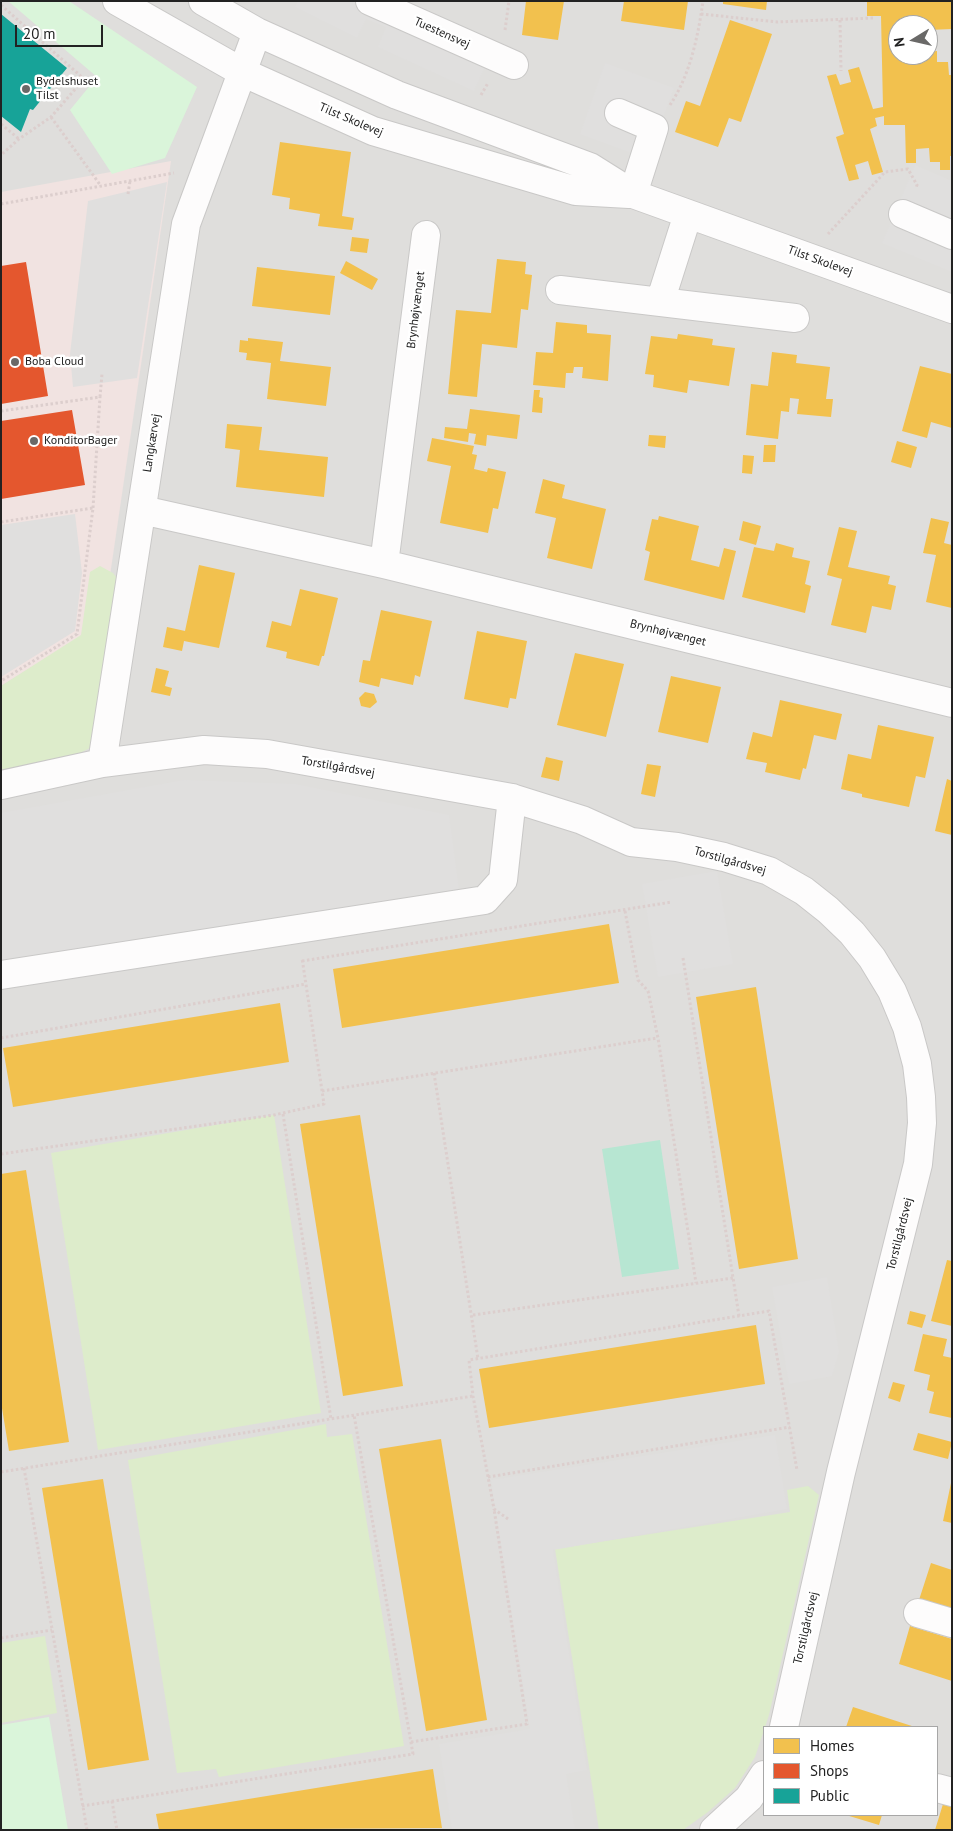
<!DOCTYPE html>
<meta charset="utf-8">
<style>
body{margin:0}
#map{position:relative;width:953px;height:1831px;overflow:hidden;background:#f0eeeb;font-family:"PT Sans",sans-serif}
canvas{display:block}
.frame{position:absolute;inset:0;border:2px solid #222;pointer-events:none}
.legend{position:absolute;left:763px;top:1726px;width:175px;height:90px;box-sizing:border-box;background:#fff;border:1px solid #a7a7a7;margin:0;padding:6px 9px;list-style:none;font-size:15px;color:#222}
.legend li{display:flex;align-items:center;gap:10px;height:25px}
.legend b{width:25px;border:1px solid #a7a7a7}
.north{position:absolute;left:888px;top:15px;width:50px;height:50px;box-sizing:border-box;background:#fff;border:1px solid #a7a7a7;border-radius:50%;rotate:261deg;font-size:14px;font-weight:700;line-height:20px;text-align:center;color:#222}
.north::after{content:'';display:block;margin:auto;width:18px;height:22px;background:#6a6968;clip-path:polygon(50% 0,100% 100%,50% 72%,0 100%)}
.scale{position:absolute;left:15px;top:25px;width:88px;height:22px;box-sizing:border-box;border:2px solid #222;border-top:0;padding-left:6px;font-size:15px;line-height:18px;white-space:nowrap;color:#222;-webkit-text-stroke:4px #fff;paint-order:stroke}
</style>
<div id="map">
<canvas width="953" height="1831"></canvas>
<div class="frame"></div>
<ul class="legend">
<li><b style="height:14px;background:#f2c14e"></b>Homes</li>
<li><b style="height:14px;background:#e4572e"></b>Shops</li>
<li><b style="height:14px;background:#17a398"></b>Public</li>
</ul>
<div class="north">N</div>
<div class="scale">20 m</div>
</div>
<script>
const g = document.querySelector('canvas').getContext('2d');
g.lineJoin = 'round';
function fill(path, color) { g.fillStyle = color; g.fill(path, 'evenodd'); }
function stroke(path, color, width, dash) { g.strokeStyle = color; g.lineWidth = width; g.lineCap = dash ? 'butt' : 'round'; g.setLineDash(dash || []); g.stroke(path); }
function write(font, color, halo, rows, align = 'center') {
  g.font = font + ' "PT Sans",sans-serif'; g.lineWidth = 5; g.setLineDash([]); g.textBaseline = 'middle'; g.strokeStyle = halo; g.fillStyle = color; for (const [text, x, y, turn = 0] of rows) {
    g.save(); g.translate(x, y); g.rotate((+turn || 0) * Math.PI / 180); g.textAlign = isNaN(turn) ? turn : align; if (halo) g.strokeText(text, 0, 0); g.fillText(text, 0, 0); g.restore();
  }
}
const residential = new Path2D(`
 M 1,1 L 952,1 L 952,1830 L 1,1830 ZM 898,25 L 928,25 L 928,55 L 898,55 ZM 764,1727 L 937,1727 L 937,1815 L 764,1815 Z`);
const commercial = new Path2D(`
 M 171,161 L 103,623 L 1,686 L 1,192 Z`);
const grass = new Path2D(`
 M 100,566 L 113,573 L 120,582 L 96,737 L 90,748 L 72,757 L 1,770 L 1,686 L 81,635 L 90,572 Z
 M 274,1115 L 321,1413 L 98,1450 L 51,1153 Z
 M 326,1424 L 327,1437 L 352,1434 L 404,1746 L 219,1777 L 216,1769 L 177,1773 L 128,1460 Z
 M 808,1486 L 819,1495 L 769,1715 L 755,1757 L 735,1788 L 708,1812 L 683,1830 L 599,1830 L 555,1549 L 790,1512 L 787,1490 Z
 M 45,1636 L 57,1713 L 1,1723 L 1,1643 Z`);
const park = new Path2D(`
 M 8,1 L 69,1 L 197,87 L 165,158 L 112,174 L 70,110 L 97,77 Z
 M 49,1717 L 68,1830 L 1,1830 L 1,1725 Z`);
const pitch = new Path2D(`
 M 660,1140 L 679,1269 L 622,1277 L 602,1149 Z`);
const parking = new Path2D(`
 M 298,1 L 401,1 L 495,45 L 474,91 L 378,47 L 386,27 L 366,19 L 357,38 L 295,7 Z
 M 605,63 L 674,88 L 648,159 L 580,134 Z
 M 915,165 L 952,181 L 952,272 L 882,243 Z
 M 167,182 L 137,378 L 73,387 L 70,354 L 88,201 Z
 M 75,514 L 82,573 L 75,631 L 1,677 L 1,525 Z
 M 184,780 L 295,784 L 449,815 L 459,890 L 1,964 L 1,813 Z
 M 717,871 L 733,964 L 658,977 L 642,884 Z
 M 827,1277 L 839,1352 L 832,1376 L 789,1384 L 772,1287 Z
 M 775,1435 L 787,1509 L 553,1550 L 587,1770 L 566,1774 L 575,1830 L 452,1830 L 439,1744 L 530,1729 L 491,1480 Z`);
const homes = new Path2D(`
 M 526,1 L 564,1 L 558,40 L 522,35 Z
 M 624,1 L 688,1 L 684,30 L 621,21 Z
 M 723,1 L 767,1 L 766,10 L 723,4 Z
 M 867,1 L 952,1 L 952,29 L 928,30 L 928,25 L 898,25 L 898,55 L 928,55 L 928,52 L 937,51 L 937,62 L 948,62 L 949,75 L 952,75 L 952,156 L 950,156 L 950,170 L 940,170 L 940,162 L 930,162 L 929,148 L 916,149 L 916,163 L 906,163 L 905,125 L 884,125 L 884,116 L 875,118 L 877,126 L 870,129 L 883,172 L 872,175 L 868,161 L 855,165 L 859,179 L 849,181 L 836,137 L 844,134 L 827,76 L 836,74 L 840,85 L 851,82 L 848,70 L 859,67 L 873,109 L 883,107 L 881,16 L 867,16 Z
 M 730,20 L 772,34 L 741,122 L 729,118 L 718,147 L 675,132 L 686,101 L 700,106 Z
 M 280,142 L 351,152 L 342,216 L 354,218 L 352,230 L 318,226 L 320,214 L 289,209 L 290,198 L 272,195 Z
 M 352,237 L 369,239 L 367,253 L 350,251 Z
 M 497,259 L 526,262 L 525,274 L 532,275 L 528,310 L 521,309 L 517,348 L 482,344 L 477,397 L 448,394 L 456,310 L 491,313 Z
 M 346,261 L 378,279 L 372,290 L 340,273 Z
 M 257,267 L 335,276 L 330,315 L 252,306 Z
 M 556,322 L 587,325 L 587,333 L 611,335 L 608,381 L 582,378 L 583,367 L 574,367 L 573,373 L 566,373 L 565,388 L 533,385 L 536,352 L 553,353 Z
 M 678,334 L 713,339 L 712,345 L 735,348 L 729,386 L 689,380 L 687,393 L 653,387 L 654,375 L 645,374 L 651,336 L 677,339 Z
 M 248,338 L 283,342 L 280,361 L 331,367 L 326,406 L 267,399 L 271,363 L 246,360 L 247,353 L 239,352 L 240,340 L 248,341 Z
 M 772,352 L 797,355 L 796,363 L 830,367 L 826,399 L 833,399 L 831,417 L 797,414 L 799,399 L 790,398 L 789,412 L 781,411 L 778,439 L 746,435 L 751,384 L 768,386 Z
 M 920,366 L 952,374 L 952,428 L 931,422 L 927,438 L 902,431 Z
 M 534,390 L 540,390 L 539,397 L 543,398 L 542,413 L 532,412 Z
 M 470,409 L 520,415 L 517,439 L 487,435 L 486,446 L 474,444 L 476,434 L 469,433 L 468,442 L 444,438 L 445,427 L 467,429 Z
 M 227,424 L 262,427 L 259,450 L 328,457 L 324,497 L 236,487 L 240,450 L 225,448 Z
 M 649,435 L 666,436 L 665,448 L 648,446 Z
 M 432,438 L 474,446 L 472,454 L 477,455 L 474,469 L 487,472 L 488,468 L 506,472 L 498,509 L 493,508 L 488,533 L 440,523 L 451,466 L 427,461 Z
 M 897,441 L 917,447 L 911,468 L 891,462 Z
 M 764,445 L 776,445 L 775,462 L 763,462 Z
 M 743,455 L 754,456 L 752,474 L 742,473 Z
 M 543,479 L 565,485 L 562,498 L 606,509 L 592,569 L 547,558 L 556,518 L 535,513 Z
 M 659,516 L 699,526 L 691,560 L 719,567 L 724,548 L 736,551 L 724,600 L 644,580 L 650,552 L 645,550 L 652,519 L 658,520 Z
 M 931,518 L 949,522 L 944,543 L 952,545 L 952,608 L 926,602 L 936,555 L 923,553 Z
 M 743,521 L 761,526 L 756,545 L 739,540 Z
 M 839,527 L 857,531 L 848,567 L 890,576 L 888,584 L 896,586 L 891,610 L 872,606 L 866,633 L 831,625 L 842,579 L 827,575 Z
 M 776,543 L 794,548 L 792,557 L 810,561 L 805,584 L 811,586 L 805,613 L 742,597 L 754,547 L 774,551 Z
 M 199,565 L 235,573 L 219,648 L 184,641 L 182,651 L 163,647 L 167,627 L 185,631 Z
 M 300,589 L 338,598 L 324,656 L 322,656 L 319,666 L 286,658 L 287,652 L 266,647 L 272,621 L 291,626 Z
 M 381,610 L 432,621 L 420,677 L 415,675 L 413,685 L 381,678 L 379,687 L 359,682 L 363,660 L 370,661 Z
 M 477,631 L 527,641 L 516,699 L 510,698 L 508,708 L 464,699 Z
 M 575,653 L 624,664 L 606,737 L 557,725 Z
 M 156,668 L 169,671 L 165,686 L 172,688 L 170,696 L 151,692 Z
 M 671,676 L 721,687 L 708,743 L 658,732 Z
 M 365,692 L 374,694 L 377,702 L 370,708 L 361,706 L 359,698 Z
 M 780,700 L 842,714 L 836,740 L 814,735 L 806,769 L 803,768 L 800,780 L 765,772 L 767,763 L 746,759 L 753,732 L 772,737 Z
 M 878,725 L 934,737 L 925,778 L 916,776 L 909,807 L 862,797 L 862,794 L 841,789 L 848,754 L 871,759 Z
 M 546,757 L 563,761 L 559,781 L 541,777 Z
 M 647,764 L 661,766 L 655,797 L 641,794 Z
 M 947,779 L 952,781 L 952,835 L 935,831 Z
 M 609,924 L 619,983 L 342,1028 L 333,969 Z
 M 756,987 L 798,1259 L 739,1269 L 696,997 Z
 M 280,1003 L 289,1062 L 13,1107 L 3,1048 Z
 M 360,1115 L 403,1386 L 343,1396 L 300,1124 Z
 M 26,1170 L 69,1442 L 9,1451 L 1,1402 L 1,1174 Z
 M 947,1260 L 952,1261 L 952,1326 L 931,1321 Z
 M 910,1311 L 926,1315 L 922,1328 L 907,1324 Z
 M 756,1325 L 765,1384 L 489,1428 L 479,1369 Z
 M 923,1334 L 947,1339 L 943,1356 L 952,1358 L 952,1418 L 929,1413 L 934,1392 L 927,1390 L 930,1375 L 914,1371 Z
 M 893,1382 L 905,1385 L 900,1402 L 888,1398 Z
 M 918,1433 L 952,1442 L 948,1459 L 913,1450 Z
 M 441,1439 L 487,1720 L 426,1731 L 379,1449 Z
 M 103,1479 L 149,1760 L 88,1770 L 42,1488 Z
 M 951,1483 L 952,1483 L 952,1523 L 943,1521 Z
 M 931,1563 L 952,1570 L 952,1611 L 919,1600 Z
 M 910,1626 L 952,1639 L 952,1681 L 899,1664 Z
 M 853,1707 L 915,1727 L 846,1727 Z
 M 433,1769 L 442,1828 L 159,1830 L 156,1814 Z
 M 943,1804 L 952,1806 L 952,1830 L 935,1830 Z
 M 846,1815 L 882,1815 L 879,1825 Z`);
const shops = new Path2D(`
 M 26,262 L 48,396 L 1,404 L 1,266 Z
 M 72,410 L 85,485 L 1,499 L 1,421 Z`);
const public = new Path2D(`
 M 1,14 L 67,68 L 33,110 L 30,109 L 21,132 L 1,116 Z`);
const path = new Path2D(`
 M 1,5 L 84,79 L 51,117 L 19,139 L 1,155
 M 701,14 L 777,22 L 873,18
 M 840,20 L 841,71
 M 505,30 L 509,1
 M 481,95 L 488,83
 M 670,105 C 690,75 698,37 703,1
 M 51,117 L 101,186
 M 1,124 L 19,139
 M 128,194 L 130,181
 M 1,204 L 174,173
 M 828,234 L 885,172 L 908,169 L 917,185 L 916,188
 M 1,411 L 100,397 L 102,374
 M 93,508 L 100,397
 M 1,522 L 93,508 L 77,634 L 1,681
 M 625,911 L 638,980 L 648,991 L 658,1038 L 696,1283
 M 683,958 L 739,1316
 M 302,961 L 672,902
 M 1,1038 L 306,984
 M 434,1073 L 478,1359
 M 322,1091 L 657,1038
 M 283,1114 L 331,1419
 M 1,1154 L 274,1115 L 324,1104 L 302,958
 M 473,1315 L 733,1278
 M 24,1468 L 87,1830
 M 1,1472 L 473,1396
 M 488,1477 L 790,1427
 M 508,1519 L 494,1509 L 473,1396 L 469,1360 L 769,1311 L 797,1470
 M 1,1638 L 52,1630
 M 411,1742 L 527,1724 L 494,1509
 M 112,1801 L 117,1830
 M 82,1806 L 413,1754 L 354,1415`);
const minor = new Path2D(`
 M 117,1 L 242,72 L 373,131 L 576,191 L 629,194
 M 203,1 L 257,32 L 397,95 L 590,167 L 633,194 L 952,309
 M 370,1 L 514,65
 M 619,113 L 654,128 L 633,194
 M 903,214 L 952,235
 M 560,290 L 795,318
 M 660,302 L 688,214
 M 142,510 L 384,564 L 952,703
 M 384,564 L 426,235
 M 102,763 L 186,224 L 257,32
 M 1,785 L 102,763 L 204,750 L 267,754 L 512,798 L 582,820 L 631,842 L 677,847 L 724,857 L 769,871 L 804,891 L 828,910 L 852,933 L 872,958 L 892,991 L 907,1027 L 917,1064 L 921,1097 L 922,1123 L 918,1164 L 841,1472 L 784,1727
 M 1,975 L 485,900 L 503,880 L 512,798
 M 918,1613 L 952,1623
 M 937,1788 L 952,1792
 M 714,1830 L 749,1798 L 764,1775`);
const markers = [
 [26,89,5,"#6a6968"],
 [15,362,5,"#6a6968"],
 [34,441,5,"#6a6968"]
];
const streetNames = [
 ["Tuestensvej",442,33,24],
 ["Tilst Skolevej",351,120,23],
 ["Tilst Skolevej",820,261,20],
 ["Brynhøjvænget",416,310,-83],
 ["Langkærvej",152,443,-81],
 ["Brynhøjvænget",668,633,14],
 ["Torstilgårdsvej",338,767,10],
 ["Torstilgårdsvej",730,861,16],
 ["Torstilgårdsvej",900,1234,-76],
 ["Torstilgårdsvej",806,1628,-77]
];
const poiNames = [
 ["Bydelshuset",36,82],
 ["Tilst",36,96],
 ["Boba Cloud",25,362],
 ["KonditorBager",44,441]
];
fill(residential, '#dfdedc');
fill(commercial, '#f1e3e1');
fill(grass, '#ddeccb');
fill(park, '#daf5da');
fill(pitch, '#b7e6d2');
fill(parking, '#e0dfde');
fill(homes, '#f2c14e');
fill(shops, '#e4572e');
fill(public, '#17a398');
stroke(minor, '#c9c8c7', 30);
stroke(path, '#dccecd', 3, [2.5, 2.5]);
stroke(minor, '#fdfcfc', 28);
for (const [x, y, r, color] of markers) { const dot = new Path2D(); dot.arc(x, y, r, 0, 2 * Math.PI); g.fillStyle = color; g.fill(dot); stroke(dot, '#fff', 2); }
write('12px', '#222', '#fff', streetNames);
write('12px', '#222', '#fff', poiNames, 'left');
</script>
